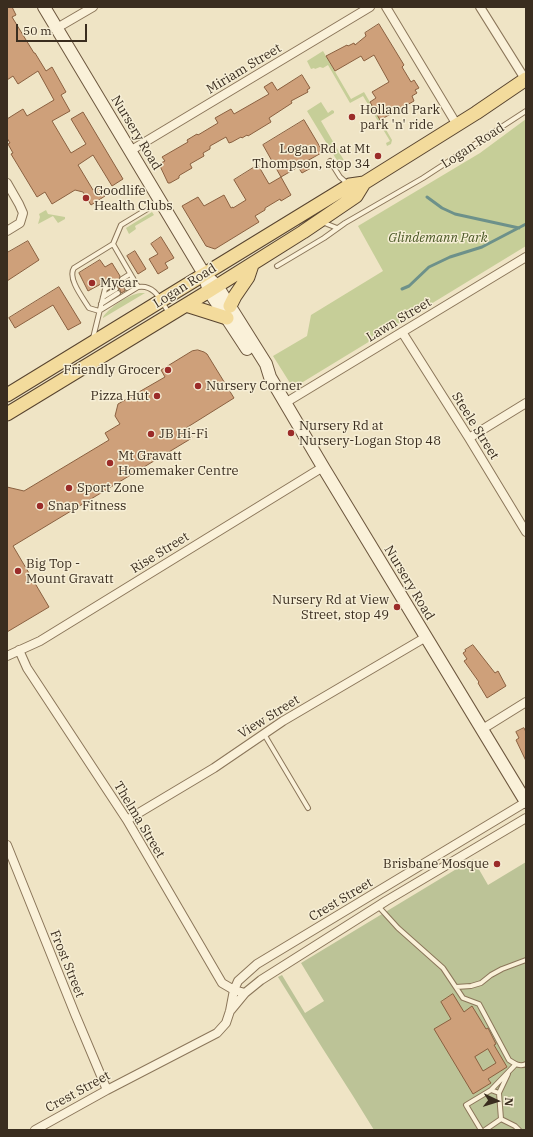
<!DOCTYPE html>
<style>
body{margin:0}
#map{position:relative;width:533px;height:1137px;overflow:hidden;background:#efe4c5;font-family:"IBM Plex Serif",serif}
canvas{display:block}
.frame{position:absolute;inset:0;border:8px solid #3a2d1f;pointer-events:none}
.north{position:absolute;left:477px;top:1081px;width:40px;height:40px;-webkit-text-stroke:3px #f6eed5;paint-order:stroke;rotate:94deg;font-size:11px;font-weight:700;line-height:16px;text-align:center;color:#3a2d1f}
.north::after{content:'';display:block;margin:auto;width:14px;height:18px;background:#3a2d1f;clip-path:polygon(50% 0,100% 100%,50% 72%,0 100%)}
.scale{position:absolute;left:16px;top:24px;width:71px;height:18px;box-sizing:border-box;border:2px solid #3a2d1f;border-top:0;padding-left:5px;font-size:12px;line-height:14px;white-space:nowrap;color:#3a2d1f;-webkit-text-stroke:3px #f6eed5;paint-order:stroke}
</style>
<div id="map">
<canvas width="533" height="1137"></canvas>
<div class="frame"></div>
<div class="north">N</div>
<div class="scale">50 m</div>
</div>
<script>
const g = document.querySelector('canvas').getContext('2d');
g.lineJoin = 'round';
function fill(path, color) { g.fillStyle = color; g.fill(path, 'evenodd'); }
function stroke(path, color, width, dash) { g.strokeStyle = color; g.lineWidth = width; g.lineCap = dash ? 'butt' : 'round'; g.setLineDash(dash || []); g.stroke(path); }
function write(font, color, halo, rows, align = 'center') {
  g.font = font + ' "IBM Plex Serif",serif'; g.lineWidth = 3; g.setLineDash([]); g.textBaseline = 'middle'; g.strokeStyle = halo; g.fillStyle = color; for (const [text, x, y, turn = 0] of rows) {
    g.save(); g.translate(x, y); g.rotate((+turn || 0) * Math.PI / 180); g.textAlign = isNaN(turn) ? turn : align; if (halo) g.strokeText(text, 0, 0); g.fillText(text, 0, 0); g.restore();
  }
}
const green = new Path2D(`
 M 323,51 L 351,99 L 364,92 L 392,140 L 391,144 L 387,146 L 386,143 L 390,141 L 363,96 L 350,103 L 328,65 L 323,68 L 320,67 L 315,69 L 314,68 L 311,69 L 307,61 Z
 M 321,102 L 328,113 L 332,110 L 334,111 L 334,113 L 321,121 L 349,169 L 344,172 L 307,111 Z
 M 526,119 L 526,246 L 298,385 L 290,383 L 273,356 L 307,336 L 311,315 L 383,271 L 358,226 L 480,153 Z
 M 46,210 L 48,214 L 65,217 L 65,219 L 58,223 L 53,216 L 38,224 L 40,217 L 39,214 Z
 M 152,212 L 154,215 L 135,226 L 136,229 L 129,234 L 126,228 Z
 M 140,293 L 145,293 L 103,318 L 103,317 C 110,307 128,295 140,293 Z`);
const cemetery = new Path2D(`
 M 473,859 L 488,885 L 526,862 L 526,1130 L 374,1130 L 353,1096 L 323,1049 L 278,977 L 282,975 L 305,1013 L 324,1001 L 301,963 Z`);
const stream = new Path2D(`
 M 427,197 L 442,208 L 455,214 L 519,228
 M 402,289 L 409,286 L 429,267 L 450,257 L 482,247 L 526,224`);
const building = new Path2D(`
 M 7,7 L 12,7 L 16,15 L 12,17 L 34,53 L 35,53 L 46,71 L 52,67 L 66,92 L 61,95 L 70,111 L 52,121 L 71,153 L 86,144 L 71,119 L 83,112 L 123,179 L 112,186 L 93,155 L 78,165 L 93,190 L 99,186 L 105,196 L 91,205 L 83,192 L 75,190 L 52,204 L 45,192 L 37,197 L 11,154 L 13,153 L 8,144 L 10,143 L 7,138 L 7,119 L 23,109 L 27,116 L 54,100 L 38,71 L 18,84 L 13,76 L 7,80 Z
 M 379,24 L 404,65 L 402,67 L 411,82 L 414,80 L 419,88 L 415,90 L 417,93 L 412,96 L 414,101 L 380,120 L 370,102 L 376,98 L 372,92 L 389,82 L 374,55 L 364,61 L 361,56 L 335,71 L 326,56 L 347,45 L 348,46 L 354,43 L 355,45 L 366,36 L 365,33 Z
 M 302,75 L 310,88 L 307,90 L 308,92 L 291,101 L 292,103 L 269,118 L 271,122 L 248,136 L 247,135 L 242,138 L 241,137 L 232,142 L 229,143 L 226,137 L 210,146 L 210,149 L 203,153 L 204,156 L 190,164 L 192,168 L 180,175 L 179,176 L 179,178 L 170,183 L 168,183 L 159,164 L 165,161 L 162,157 L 188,142 L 187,140 L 197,134 L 198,135 L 218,123 L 215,118 L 231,109 L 234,114 L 269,94 L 264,87 L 272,82 L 277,90 Z
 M 304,120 L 323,152 L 307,161 L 311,168 L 302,173 L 298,167 L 281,177 L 263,145 Z
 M 258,165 L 269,184 L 281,177 L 291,195 L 281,201 L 280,199 L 265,208 L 265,210 L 255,216 L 259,222 L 215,249 L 206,246 L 182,206 L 198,197 L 204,206 L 224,195 L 231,208 L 233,207 L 233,208 L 246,200 L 234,180 Z
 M 161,237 L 174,258 L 165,263 L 168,268 L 158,274 L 149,259 L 158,254 L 151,244 Z
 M 28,241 L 39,260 L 7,281 L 7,253 Z
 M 135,251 L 146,269 L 138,274 L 127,256 Z
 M 100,260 L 105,267 L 112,263 L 120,276 L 119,280 L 124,286 L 125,291 L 121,293 L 119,287 L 116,286 L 116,282 L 113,281 L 103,286 L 101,284 L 88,291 L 79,273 Z
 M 59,287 L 81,323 L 68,330 L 53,305 L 15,328 L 9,318 Z
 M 198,350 L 204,352 L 207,354 L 234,398 L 186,428 L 192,438 L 13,546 L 49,607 L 7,632 L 7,487 L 24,491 L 109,440 L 105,433 L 120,424 L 115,416 L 118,404 L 165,377 L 161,370 L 192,351 Z
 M 473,645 L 495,673 L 498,671 L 506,686 L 487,698 L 478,683 L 479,682 L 464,661 L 467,659 L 463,653 L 466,651 L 465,650 Z
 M 524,728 L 526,732 L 526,761 L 516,740 L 519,738 L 516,732 Z
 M 453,994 L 464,1012 L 472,1006 L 486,1029 L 488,1028 L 496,1044 L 494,1045 L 507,1067 L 488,1079 L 491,1083 L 473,1094 L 434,1029 L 451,1019 L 441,1002 ZM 488,1049 L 496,1063 L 483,1071 L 475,1057 Z`);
const service = new Path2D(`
 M 330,161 L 340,177 L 348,184
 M 322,222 L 337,228
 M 113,244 L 74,268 C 67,278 83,298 89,308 L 99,311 L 138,287 C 155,284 161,301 169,313
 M 277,266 L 324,238 L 345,223 L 423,178 L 526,111
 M 122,279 L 130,274
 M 125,283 L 133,278
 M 138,287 L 113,244 L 121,225 L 159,202
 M 127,288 L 136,283
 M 103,297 L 116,289
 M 101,304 L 118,293
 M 93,338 L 105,289 L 113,284
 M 264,734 L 308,808
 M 378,906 L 398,928 L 443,968 L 463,998 L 479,1004 L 509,1060 C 515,1064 520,1067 526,1064
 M 456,987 L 471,986 L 481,983 L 491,975 L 502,969 L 526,960
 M 499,1093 L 491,1090 L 516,1064
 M 501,1119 L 515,1126 L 519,1130
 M 481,1130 L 466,1105 L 491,1090
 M 485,1130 L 501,1119 L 499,1093 L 508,1074`);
const minor = new Path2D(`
 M 386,7 L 457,125
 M 480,7 L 525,79
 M 57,28 L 93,7
 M 130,151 L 370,7
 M 7,183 L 19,204 L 23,213 L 20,223 L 7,231
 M 402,332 L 469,438 L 526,532
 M 285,403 L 526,257
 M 469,438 L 526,403
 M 19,650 L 27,668 L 127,820 L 222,983 L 234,990 L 245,993
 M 7,656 L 40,641 L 323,467
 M 481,730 L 526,702
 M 127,820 L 214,768 L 283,721 L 426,637
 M 7,845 L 75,1014 L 107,1090
 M 231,1010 L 245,993 L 261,980 L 386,901 L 526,818
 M 35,1130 L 107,1090 L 217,1033 L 226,1023 L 230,1011 L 234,990 L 238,981 L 257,964 L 526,802`);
const secondary = new Path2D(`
 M 44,7 L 204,274 L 209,291 L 247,349
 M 204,274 L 217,286 L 266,364 L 270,377 L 323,467 L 526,802`);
const primary = new Path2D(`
 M 186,305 L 227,318
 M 230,306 L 235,296 L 248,277 L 252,265
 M 7,395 L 350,185 L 364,183 L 476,113 L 526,79
 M 7,414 L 209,291 L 303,232 L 356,196 L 364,183`);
const markers = [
 [352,117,4,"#9b2c29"],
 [378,156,4,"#9b2c29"],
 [86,198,4,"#9b2c29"],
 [92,283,4,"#9b2c29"],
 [168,370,4,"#9b2c29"],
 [198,386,4,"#9b2c29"],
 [157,396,4,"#9b2c29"],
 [291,433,4,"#9b2c29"],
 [151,434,4,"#9b2c29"],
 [110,463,4,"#9b2c29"],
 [69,488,4,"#9b2c29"],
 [40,506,4,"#9b2c29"],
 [18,571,4,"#9b2c29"],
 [397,607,4,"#9b2c29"],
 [497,864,4,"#9b2c29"]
];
const streetNames = [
 ["Miriam Street",244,69,-31],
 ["Nursery Road",136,133,59],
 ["Logan Road",473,146,-33],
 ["Logan Road",185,286,-32],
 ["Lawn Street",399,320,-31],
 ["Steele Street",475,426,58],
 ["Rise Street",160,553,-32],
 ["Nursery Road",409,583,59],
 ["View Street",269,717,-32],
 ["Thelma Street",139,820,59],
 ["Crest Street",341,900,-31],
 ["Frost Street",67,964,68],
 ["Crest Street",78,1092,-29]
];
const poiNames = [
 ["Holland Park",360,110],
 ["park 'n' ride",360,125],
 ["Logan Rd at Mt",370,149,"right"],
 ["Thompson, stop 34",370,164,"right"],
 ["Goodlife",94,191],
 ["Health Clubs",94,206],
 ["Mycar",100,283],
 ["Friendly Grocer",160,370,"right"],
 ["Nursery Corner",206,386],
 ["Pizza Hut",149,396,"right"],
 ["Nursery Rd at",299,426],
 ["Nursery-Logan Stop 48",299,441],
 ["JB Hi-Fi",159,434],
 ["Mt Gravatt",118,456],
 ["Homemaker Centre",118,471],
 ["Sport Zone",77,488],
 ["Snap Fitness",48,506],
 ["Big Top -",26,564],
 ["Mount Gravatt",26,579],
 ["Nursery Rd at View",389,600,"right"],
 ["Street, stop 49",389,615,"right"],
 ["Brisbane Mosque",489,864,"right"]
];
const parkNames = [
 ["Glindemann Park",438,238]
];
fill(green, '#c6ce98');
fill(cemetery, '#bcc397');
stroke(stream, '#6d918a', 3);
fill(building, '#cea07a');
stroke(building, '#8a6040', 1);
stroke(service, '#8b765a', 6);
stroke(minor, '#8b765a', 10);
stroke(secondary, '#6d573e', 14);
stroke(primary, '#58442f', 15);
stroke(service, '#faf1d9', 4);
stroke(minor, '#faf1d9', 8);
stroke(secondary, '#faf1d9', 12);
stroke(primary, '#f3db9c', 13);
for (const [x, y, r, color] of markers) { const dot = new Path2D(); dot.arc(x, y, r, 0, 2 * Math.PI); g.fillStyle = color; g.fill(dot); stroke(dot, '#f6eed5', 1.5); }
write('13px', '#3a2d1f', '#f6eed5', streetNames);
write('13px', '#3a2d1f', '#f6eed5', poiNames, 'left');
write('italic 13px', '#495725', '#f6eed5', parkNames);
</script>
